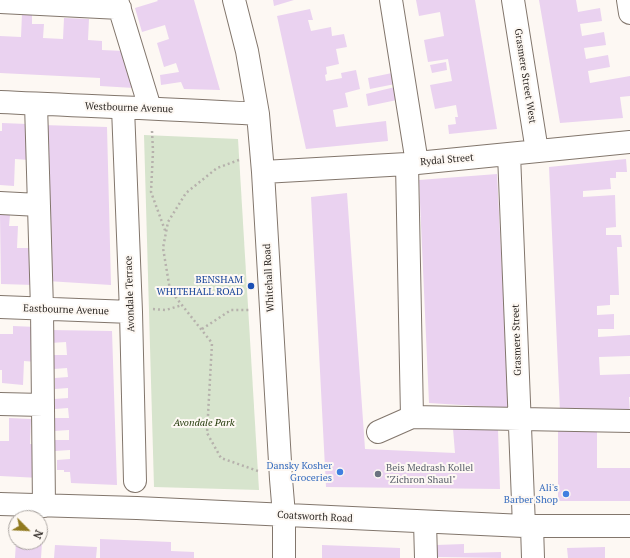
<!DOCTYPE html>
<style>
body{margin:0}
#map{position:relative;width:630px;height:558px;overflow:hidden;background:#fdf8f3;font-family:"PT Serif",serif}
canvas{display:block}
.north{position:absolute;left:8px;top:510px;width:40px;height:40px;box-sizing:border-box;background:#fdf8f3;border:1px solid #a9a4a0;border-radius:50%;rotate:114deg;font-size:11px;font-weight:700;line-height:16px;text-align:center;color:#2c2723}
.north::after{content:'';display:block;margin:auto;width:14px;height:18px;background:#917a20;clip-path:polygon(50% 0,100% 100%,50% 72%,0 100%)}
</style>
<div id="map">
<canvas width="630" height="558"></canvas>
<div class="north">N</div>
</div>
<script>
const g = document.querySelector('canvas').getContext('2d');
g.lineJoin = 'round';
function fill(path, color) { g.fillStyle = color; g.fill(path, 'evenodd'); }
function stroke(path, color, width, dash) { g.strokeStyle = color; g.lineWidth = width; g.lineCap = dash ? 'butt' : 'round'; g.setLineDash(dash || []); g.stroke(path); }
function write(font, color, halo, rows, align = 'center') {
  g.font = font + ' "PT Serif",serif'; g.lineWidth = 4; g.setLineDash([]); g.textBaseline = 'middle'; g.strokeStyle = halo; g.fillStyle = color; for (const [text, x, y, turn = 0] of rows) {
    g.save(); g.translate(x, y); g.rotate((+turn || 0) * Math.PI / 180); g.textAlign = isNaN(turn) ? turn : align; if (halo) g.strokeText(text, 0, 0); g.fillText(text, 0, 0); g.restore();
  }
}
const green = new Path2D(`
 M 144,135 L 238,139 L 259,490 L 154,487 Z`);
const building = new Path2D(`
 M 157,0 L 194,0 L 220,90 L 184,89 L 181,82 L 161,85 L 160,75 L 179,72 L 176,63 L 164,67 L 157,43 L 169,39 L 165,25 L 142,32 L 135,8 L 158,1 Z
 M 273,0 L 294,0 L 274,6 Z
 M 416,0 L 475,0 L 497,129 L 449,134 L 448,125 L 456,124 L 455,117 L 458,117 L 456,105 L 435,109 L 430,85 L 452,81 L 448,59 L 428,62 L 424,40 L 444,36 L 440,12 L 419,16 Z
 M 539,0 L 576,0 L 578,12 L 600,8 L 602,21 L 580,24 L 582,36 L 604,32 L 606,45 L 584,48 L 586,59 L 608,55 L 610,67 L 588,71 L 590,83 L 630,76 L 630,96 L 620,97 L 623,118 L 560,123 Z
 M 310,9 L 313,20 L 308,20 L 311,31 L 331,27 L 332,36 L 344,34 L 347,47 L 336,49 L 339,64 L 326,67 L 327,74 L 325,75 L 326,81 L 342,78 L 341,73 L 356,70 L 360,89 L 345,93 L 348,107 L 333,110 L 336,127 L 386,121 L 388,141 L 306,149 L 277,16 Z
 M 22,14 L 32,15 L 32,24 L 44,24 L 43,38 L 63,39 L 64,18 L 89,19 L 88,40 L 102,41 L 102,50 L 124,51 L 134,88 L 100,86 L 100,78 L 0,73 L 0,36 L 21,37 Z
 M 446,62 L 447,70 L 432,73 L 430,65 Z
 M 392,73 L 395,84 L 370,89 L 368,78 Z
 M 395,87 L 397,100 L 368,106 L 366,94 Z
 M 2,123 L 27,124 L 29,160 L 15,159 L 14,186 L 0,185 L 0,131 L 2,131 Z
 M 43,125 L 107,127 L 111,285 L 47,281 Z
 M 626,159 L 627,172 L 616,172 L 616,178 L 610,178 L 611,189 L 583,191 L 583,197 L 615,195 L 616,227 L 606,228 L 606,235 L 621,235 L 622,247 L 617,247 L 619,295 L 610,295 L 610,305 L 597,306 L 597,315 L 614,314 L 614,329 L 598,329 L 598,337 L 630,335 L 630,356 L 599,357 L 600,375 L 630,374 L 630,397 L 629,397 L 630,414 L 560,412 L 549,167 Z
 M 497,174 L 509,408 L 429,403 L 419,180 Z
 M 347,193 L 365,449 L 455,453 L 453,429 L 498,430 L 500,489 L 326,487 L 311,197 Z
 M 0,215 L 10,215 L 9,226 L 18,226 L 17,248 L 32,248 L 34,285 L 1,284 Z
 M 13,326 L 36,327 L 37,362 L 24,361 L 23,385 L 2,383 L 2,370 L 0,370 L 0,334 L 13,334 Z
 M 50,330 L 112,331 L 117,485 L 71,483 L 70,472 L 64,472 L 64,470 L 57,470 L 57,460 L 70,459 L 70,450 L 55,451 L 55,440 L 69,440 L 69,430 L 54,431 L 54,418 L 69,418 L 68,408 L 55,409 L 54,399 L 68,398 L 68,388 L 55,389 L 55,378 L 68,377 L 67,368 L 54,369 L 54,355 L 67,355 L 66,342 L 50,343 Z
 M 9,418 L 31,419 L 30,444 L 41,444 L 40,478 L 0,476 L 0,441 L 9,441 Z
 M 558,428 L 597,428 L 597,468 L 630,468 L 630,501 L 558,501 Z
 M 100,539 L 171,542 L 171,551 L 194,552 L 194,558 L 100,558 Z
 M 16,542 L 42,543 L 41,558 L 15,558 Z
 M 464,544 L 464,553 L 501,552 L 501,558 L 436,557 L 436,545 Z
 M 55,545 L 97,547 L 96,558 L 54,558 Z
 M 322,545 L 400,548 L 400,558 L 322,558 Z
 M 605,547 L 605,558 L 568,558 L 567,548 Z`);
const path = new Path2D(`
 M 152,131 L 153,151 L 151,192 L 166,233
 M 239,160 L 217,168 L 186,193 L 168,222 L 163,248 L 170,290 L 212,343 L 207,433 L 221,458 L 258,471
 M 153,309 L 166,310 L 182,305
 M 202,329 L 231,310 L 249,310`);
const minor = new Path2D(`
 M 117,0 L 150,108
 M 234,0 L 247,51 L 258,114 L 263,172 L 281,479 L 284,515 L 284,558
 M 391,0 L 417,163
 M 513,0 L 537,151
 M 628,0 L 630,13
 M 0,2 L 120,8
 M 0,102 C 86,106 172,109 258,114
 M 36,104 L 42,309 L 44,506
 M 123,108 L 131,312 L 135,481
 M 509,154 L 524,526
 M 407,164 L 412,417
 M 263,172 L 407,164 L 630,142
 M 0,203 L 39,205
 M 0,307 L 131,312
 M 0,404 L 43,405
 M 378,432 L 412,417 L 630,421
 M 0,504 L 137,508 L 524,526 L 630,526
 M 425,522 L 426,558
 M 532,526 L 533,558`);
const markers = [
 [251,286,4,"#1a4fb4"],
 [340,472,4,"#3f7fe0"],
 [378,474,4,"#6b7280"],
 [566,494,4,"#3f7fe0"]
];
const streetNames = [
 ["Grasmere Street West",525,76,81],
 ["Westbourne Avenue",129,108,2],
 ["Rydal Street",447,160,-5],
 ["Whitehall Road",269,278,-93],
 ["Avondale Terrace",130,294,-92],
 ["Eastbourne Avenue",66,310,2],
 ["Grasmere Street",517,340,-92],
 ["Coatsworth Road",315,517,3]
];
const transitNames = [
 ["BENSHAM",243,280],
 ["WHITEHALL ROAD",243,292]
];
const parkNames = [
 ["Avondale Park",204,423]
];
const shopNames = [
 ["Dansky Kosher",332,466],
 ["Groceries",332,478],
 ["Ali's",558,488],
 ["Barber Shop",558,500]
];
const worshipNames = [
 ["Beis Medrash Kollel",386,468],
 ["\"Zichron Shaul\"",386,480]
];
fill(green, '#d7e4cd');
fill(building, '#ead2f0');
stroke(minor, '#82766c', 24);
stroke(path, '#b6b1ac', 2.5, [2, 3]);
stroke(minor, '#fff', 22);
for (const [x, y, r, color] of markers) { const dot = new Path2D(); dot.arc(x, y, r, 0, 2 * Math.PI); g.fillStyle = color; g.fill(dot); stroke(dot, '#fdf8f3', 1.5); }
write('10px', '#2c2723', '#fdf8f3', streetNames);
write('10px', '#164399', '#fdf8f3', transitNames, 'right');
write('italic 10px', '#1e3504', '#fdf8f3', parkNames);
write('10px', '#366cbe', '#fdf8f3', shopNames, 'right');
write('10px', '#5b616d', '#fdf8f3', worshipNames, 'left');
</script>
